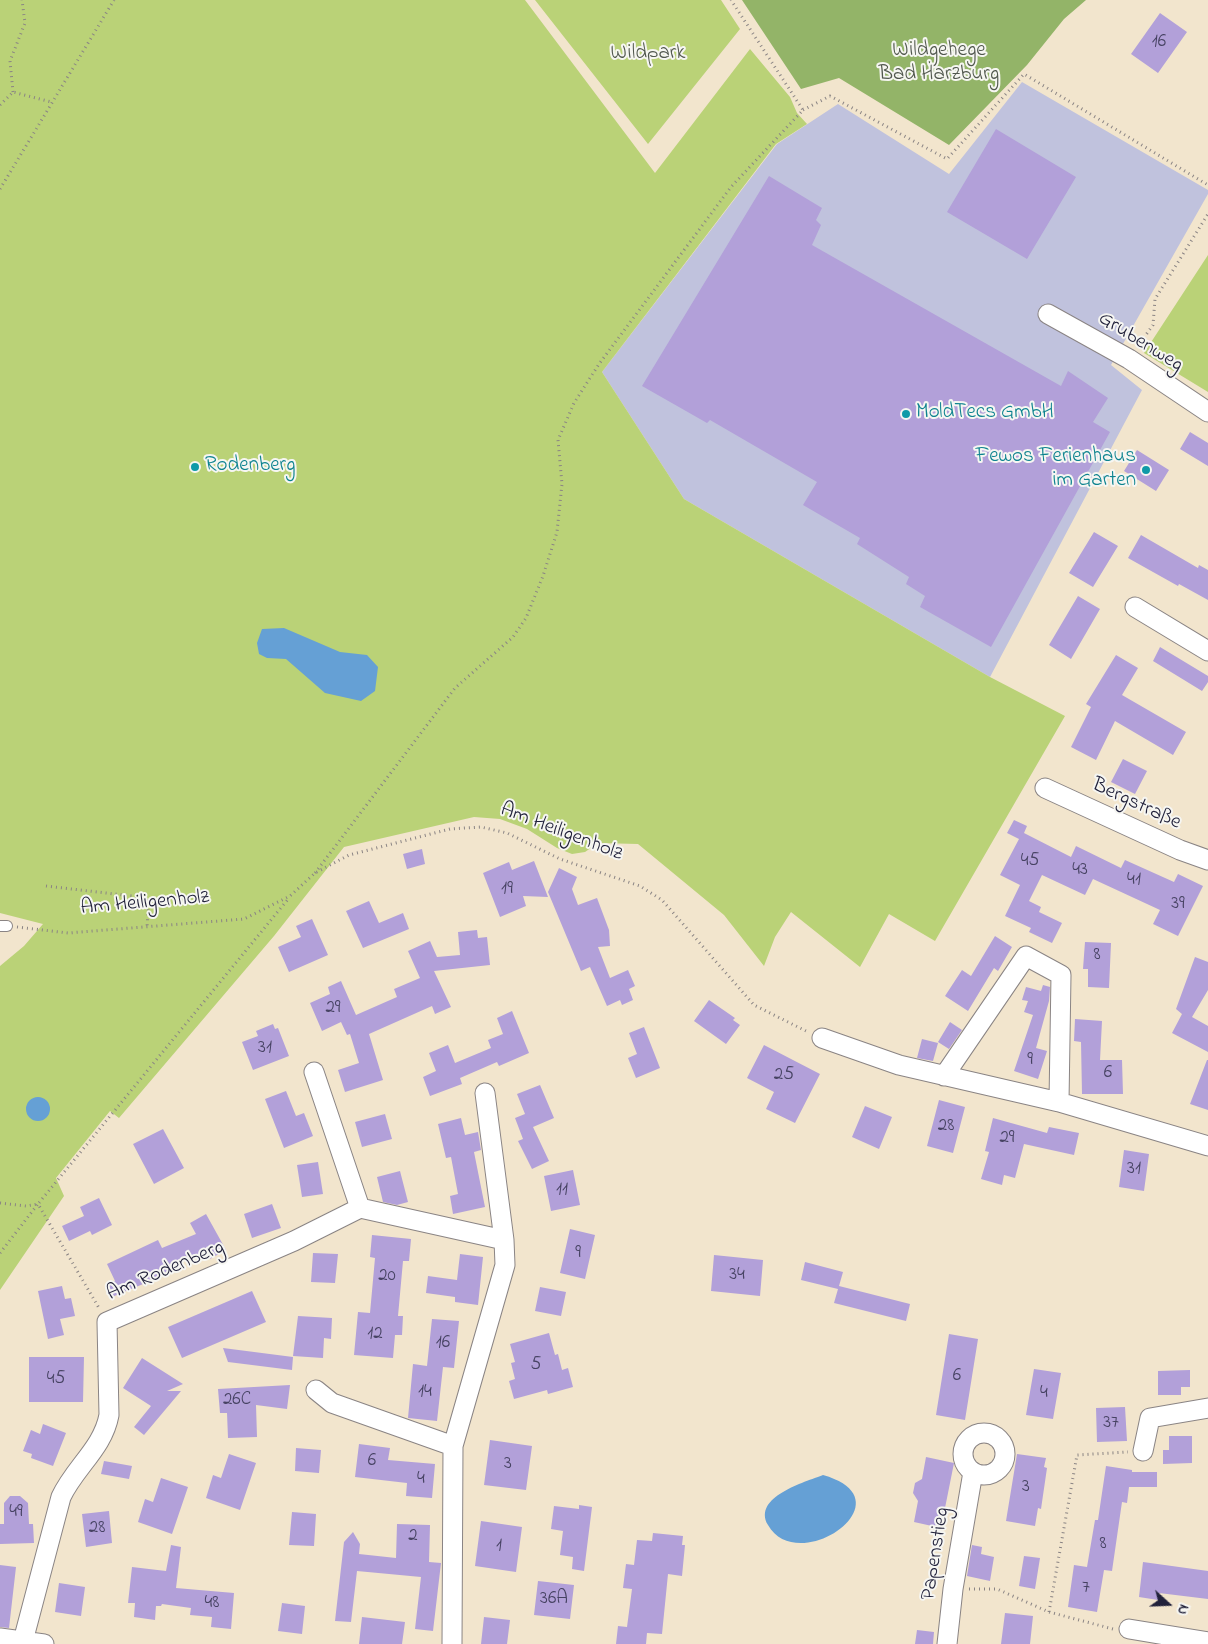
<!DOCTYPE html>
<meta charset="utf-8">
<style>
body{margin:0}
#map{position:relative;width:1208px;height:1644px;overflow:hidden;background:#f2e5cd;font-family:"Indie Flower",sans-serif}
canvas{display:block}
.north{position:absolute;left:1143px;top:1579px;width:50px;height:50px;-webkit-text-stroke:4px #f6f6f2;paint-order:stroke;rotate:110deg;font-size:14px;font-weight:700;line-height:20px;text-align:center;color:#22223b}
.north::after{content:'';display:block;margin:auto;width:18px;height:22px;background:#22223b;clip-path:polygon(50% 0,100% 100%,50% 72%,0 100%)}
</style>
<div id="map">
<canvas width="1208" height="1644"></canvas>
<div class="north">N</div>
</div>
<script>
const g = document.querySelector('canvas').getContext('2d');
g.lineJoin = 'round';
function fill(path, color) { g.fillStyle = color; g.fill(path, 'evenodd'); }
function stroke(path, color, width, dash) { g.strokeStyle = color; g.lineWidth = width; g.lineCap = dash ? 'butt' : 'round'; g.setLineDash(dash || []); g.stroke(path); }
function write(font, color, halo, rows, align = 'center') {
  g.font = font + ' "Indie Flower",sans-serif'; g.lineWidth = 4; g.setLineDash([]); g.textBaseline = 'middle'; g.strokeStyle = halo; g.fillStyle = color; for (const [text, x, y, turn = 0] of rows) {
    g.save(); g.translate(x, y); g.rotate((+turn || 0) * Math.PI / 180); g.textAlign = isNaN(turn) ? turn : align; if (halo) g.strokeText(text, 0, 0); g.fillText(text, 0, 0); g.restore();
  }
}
const industrial = new Path2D(`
 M 1022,82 L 1208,190 L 1208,194 L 1111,365 L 1142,390 L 990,677 L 684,499 L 602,372 L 777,144 L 838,104 L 949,174 Z`);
const green = new Path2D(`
 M 0,0 L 525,0 L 655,173 L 750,49 L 790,97 L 797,113 L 807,124 L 776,144 L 602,372 L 684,499 L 990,677 L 1065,716 L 935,941 L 889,914 L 860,967 L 791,912 L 775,937 L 764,966 L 724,915 L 638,844 L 598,843 L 585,852 L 572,854 L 557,848 L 527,829 L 500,819 L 474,817 L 344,847 L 274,936 L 119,1118 L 110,1111 L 56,1178 L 64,1196 L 0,1290 L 0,966 L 24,946 L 43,924 L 0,913 Z
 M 535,0 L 721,0 L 740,29 L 648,144 Z
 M 1208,255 L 1208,392 L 1144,353 Z`);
const forest = new Path2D(`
 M 742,0 L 1086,0 L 1064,19 L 1027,65 L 949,145 L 839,78 L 801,89 Z`);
const water = new Path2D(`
 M 284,628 L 340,652 L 367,655 L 378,667 L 375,691 L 361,701 L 325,693 L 286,659 L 267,658 L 259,654 L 257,643 L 262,629 Z
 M26 1109a12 12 0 1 1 24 0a12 12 0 1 1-24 0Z
 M 823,1475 C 911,1500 798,1578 768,1525 C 752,1497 805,1482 823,1475 Z`);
const building = new Path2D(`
 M 1160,13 L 1187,32 L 1158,73 L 1131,54 Z
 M 996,129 L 1076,177 L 1027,259 L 947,212 Z
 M 769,176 L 822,208 L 816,220 L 821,225 L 812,245 L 1061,386 L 1068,371 L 1108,398 L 1093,422 L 1110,432 L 991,647 L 920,607 L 925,596 L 906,584 L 909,577 L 857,544 L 860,538 L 803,505 L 817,482 L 710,420 L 707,423 L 642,386 Z
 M 1190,432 L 1208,443 L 1208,466 L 1180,449 Z
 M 1137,450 L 1169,470 L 1156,491 L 1124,471 Z
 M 1094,532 L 1118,546 L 1093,587 L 1069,573 Z
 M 1141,535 L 1198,568 L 1199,565 L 1208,570 L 1208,600 L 1179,584 L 1178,586 L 1128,558 Z
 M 1078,596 L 1100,609 L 1071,659 L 1049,645 Z
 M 1160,647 L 1208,676 L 1208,682 L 1202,691 L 1153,661 Z
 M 1116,655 L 1138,668 L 1122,695 L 1186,732 L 1173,755 L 1115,721 L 1096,760 L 1071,747 L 1091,707 L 1086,704 Z
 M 1123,759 L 1147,771 L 1135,794 L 1111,782 Z
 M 1014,820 L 1027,826 L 1024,833 L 1071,857 L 1076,846 L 1121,868 L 1125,860 L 1174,882 L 1178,874 L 1203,886 L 1178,936 L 1153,924 L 1160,910 L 1093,879 L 1085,895 L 1042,875 L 1029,901 L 1041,907 L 1039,912 L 1062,923 L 1052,943 L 1029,932 L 1031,928 L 1005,916 L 1020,885 L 1000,875 L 1019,839 L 1007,833 Z
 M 422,849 L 425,864 L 407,869 L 403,854 Z
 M 534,861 L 548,897 L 523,896 L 526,906 L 500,917 L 483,873 L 509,862 L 512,870 Z
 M 559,868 L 577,877 L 572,889 L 578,905 L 597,898 L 609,930 L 610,946 L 598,947 L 610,978 L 628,970 L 635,986 L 629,989 L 633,1000 L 622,1005 L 620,1000 L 607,1006 L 590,967 L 581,971 L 548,892 Z
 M 369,901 L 379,923 L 403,913 L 409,929 L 363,948 L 346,911 Z
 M 312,919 L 328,955 L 289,972 L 278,947 L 301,937 L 296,926 Z
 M 477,930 L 478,938 L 487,937 L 490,965 L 434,971 L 451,1007 L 435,1014 L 432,1006 L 369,1034 L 383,1080 L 345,1092 L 338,1070 L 359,1063 L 350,1034 L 347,1035 L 341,1022 L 322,1031 L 310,1003 L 330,994 L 328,987 L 341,981 L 356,1015 L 397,997 L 394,989 L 420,978 L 408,951 L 430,941 L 437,957 L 460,955 L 458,932 Z
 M 995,936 L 1012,947 L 998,971 L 994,968 L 968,1011 L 945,996 L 962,970 L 971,976 Z
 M 1085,942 L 1111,943 L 1109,988 L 1088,987 L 1088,969 L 1083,969 Z
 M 1195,957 L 1208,962 L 1208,990 L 1192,1017 L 1208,1026 L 1208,1052 L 1172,1033 L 1182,1014 L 1176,1009 Z
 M 1043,985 L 1050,987 L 1049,1001 L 1036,1048 L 1047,1051 L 1038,1079 L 1014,1071 L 1033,1015 L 1024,1012 L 1028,1001 L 1022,1000 L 1026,987 L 1041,991 Z
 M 709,1000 L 735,1018 L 733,1020 L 740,1025 L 726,1044 L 694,1021 Z
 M 512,1011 L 529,1053 L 499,1066 L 497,1062 L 460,1078 L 462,1084 L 430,1096 L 423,1077 L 436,1071 L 429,1053 L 448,1045 L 455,1063 L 491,1048 L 488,1040 L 503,1034 L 497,1018 Z
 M 1075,1019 L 1102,1021 L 1100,1060 L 1122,1060 L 1123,1094 L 1082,1094 L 1081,1042 L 1074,1041 Z
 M 950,1022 L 962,1030 L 949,1049 L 938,1042 Z
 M 273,1024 L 275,1029 L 278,1028 L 289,1056 L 253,1070 L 242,1042 L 258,1036 L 256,1031 Z
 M 644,1027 L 660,1068 L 636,1078 L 628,1058 L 637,1054 L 629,1033 Z
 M 922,1039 L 938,1043 L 933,1061 L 917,1058 Z
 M 764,1045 L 820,1074 L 795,1123 L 766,1109 L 774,1092 L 747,1078 Z
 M 1207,1060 L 1208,1060 L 1208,1110 L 1190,1104 Z
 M 540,1085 L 554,1118 L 533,1127 L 549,1161 L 532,1169 L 518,1141 L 523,1139 L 515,1118 L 525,1114 L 517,1094 Z
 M 286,1091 L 296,1116 L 304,1113 L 313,1136 L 284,1148 L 265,1099 Z
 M 939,1100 L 965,1107 L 953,1153 L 927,1146 Z
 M 865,1106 L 892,1117 L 879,1149 L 852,1137 Z
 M 385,1114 L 392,1139 L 362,1147 L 355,1122 Z
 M 461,1118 L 465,1135 L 478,1132 L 481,1150 L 474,1152 L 485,1207 L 453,1214 L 450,1196 L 458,1194 L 451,1157 L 446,1158 L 438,1124 Z
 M 993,1118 L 1047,1133 L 1049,1127 L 1079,1133 L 1074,1155 L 1024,1144 L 1015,1178 L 1004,1175 L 1002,1185 L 981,1179 L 989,1152 L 985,1151 Z
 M 163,1129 L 184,1168 L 154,1184 L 133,1144 Z
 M 1124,1150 L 1149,1154 L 1144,1191 L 1119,1187 Z
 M 318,1162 L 323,1194 L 302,1197 L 297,1165 Z
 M 573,1170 L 580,1205 L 551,1211 L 544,1176 Z
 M 400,1171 L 408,1202 L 397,1205 L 383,1202 L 377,1177 Z
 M 99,1198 L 112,1225 L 92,1235 L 90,1231 L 69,1241 L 62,1226 L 84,1216 L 80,1207 Z
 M 272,1204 L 281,1228 L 252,1238 L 244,1214 Z
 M 206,1214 L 226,1250 L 210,1259 L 206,1252 L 170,1267 L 172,1272 L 112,1297 L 106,1285 L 115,1281 L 107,1264 L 158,1240 L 162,1248 L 196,1234 L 190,1223 Z
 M 570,1229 L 595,1235 L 585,1279 L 560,1273 Z
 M 372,1235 L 411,1239 L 409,1261 L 403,1261 L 398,1316 L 403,1316 L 402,1335 L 395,1335 L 393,1358 L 354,1355 L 358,1312 L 370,1313 L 375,1258 L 370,1257 Z
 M 313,1253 L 338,1254 L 335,1283 L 311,1282 Z
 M 460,1254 L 483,1257 L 478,1305 L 455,1302 L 455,1297 L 426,1293 L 428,1276 L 457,1280 Z
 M 714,1255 L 763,1260 L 760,1296 L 711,1291 Z
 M 805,1262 L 843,1272 L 839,1286 L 910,1304 L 906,1321 L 834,1303 L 838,1289 L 801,1280 Z
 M 62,1286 L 65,1299 L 71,1298 L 75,1316 L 60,1319 L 64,1335 L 48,1339 L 38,1291 Z
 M 540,1287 L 566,1292 L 561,1316 L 535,1311 Z
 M 252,1291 L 266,1322 L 182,1358 L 168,1327 Z
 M 298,1316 L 332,1318 L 331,1339 L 324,1338 L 323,1358 L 293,1356 Z
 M 432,1319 L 459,1321 L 454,1368 L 443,1367 L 437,1421 L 408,1418 L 413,1364 L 427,1366 Z
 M 549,1333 L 555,1355 L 558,1354 L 562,1370 L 568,1368 L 573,1387 L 548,1394 L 547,1390 L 514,1399 L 509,1381 L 515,1379 L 511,1363 L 515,1362 L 510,1344 Z
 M 949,1334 L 978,1339 L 965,1420 L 936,1415 Z
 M 223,1348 L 293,1357 L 292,1370 L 228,1362 Z
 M 29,1357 L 84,1357 L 83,1402 L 29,1402 Z
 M 142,1358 L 183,1384 L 167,1391 L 181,1391 L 144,1435 L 134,1427 L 151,1406 L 123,1388 Z
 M 1034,1369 L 1061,1373 L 1053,1419 L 1026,1415 Z
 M 1190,1370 L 1190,1387 L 1181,1387 L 1181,1395 L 1158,1395 L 1158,1371 Z
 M 290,1385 L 287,1409 L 256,1405 L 257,1437 L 228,1438 L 227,1413 L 220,1413 L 218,1389 Z
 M 1125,1407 L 1127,1441 L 1097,1442 L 1096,1408 Z
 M 43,1424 L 66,1433 L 53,1466 L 31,1458 L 32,1454 L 23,1451 L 31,1430 L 40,1434 Z
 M 1169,1436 L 1192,1436 L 1192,1463 L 1163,1464 L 1163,1450 L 1169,1450 Z
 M 490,1440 L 532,1446 L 526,1490 L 484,1485 Z
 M 359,1444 L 390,1448 L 388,1460 L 435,1464 L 432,1498 L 406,1496 L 407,1483 L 355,1477 Z
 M 296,1448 L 321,1450 L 319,1473 L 295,1471 Z
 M 229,1454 L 256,1463 L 240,1510 L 206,1498 L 213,1475 L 221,1478 Z
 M 1017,1454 L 1046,1458 L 1044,1467 L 1047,1468 L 1041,1509 L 1038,1508 L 1035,1526 L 1006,1521 Z
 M 926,1457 L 954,1463 L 941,1528 L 914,1522 L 918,1501 L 913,1493 L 915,1483 L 922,1479 Z
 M 104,1461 L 132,1466 L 129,1479 L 101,1474 Z
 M 1106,1466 L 1132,1470 L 1132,1472 L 1157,1472 L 1157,1487 L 1129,1487 L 1127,1503 L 1122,1502 L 1112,1571 L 1104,1570 L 1097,1612 L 1068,1607 L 1074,1565 L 1087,1567 L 1095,1520 L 1098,1520 Z
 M 161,1478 L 188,1487 L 172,1534 L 138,1522 L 145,1499 L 153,1502 Z
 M 10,1496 L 20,1496 L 28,1503 L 29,1524 L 33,1524 L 34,1543 L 0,1544 L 0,1524 L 4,1524 L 4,1503 Z
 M 579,1505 L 592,1507 L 584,1571 L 572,1569 L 573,1557 L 560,1555 L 563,1531 L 551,1529 L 554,1506 L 579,1509 Z
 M 109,1511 L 112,1543 L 86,1547 L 82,1514 Z
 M 292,1512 L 316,1514 L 314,1546 L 289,1545 Z
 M 481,1521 L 522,1527 L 516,1572 L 475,1566 Z
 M 397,1524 L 430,1525 L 429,1562 L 441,1563 L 433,1631 L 415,1629 L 421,1577 L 357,1571 L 351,1622 L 335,1621 L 344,1542 L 353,1532 L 360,1544 L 359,1554 L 396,1558 Z
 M 653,1533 L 683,1536 L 682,1545 L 685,1545 L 682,1576 L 668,1574 L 662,1634 L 647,1633 L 646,1644 L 616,1644 L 618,1626 L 627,1627 L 632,1589 L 623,1588 L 626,1564 L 634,1565 L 637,1540 L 652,1541 Z
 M 171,1545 L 181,1547 L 176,1588 L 234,1593 L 231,1629 L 211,1627 L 212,1617 L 190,1615 L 191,1608 L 162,1604 L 161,1606 L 156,1606 L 155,1620 L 134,1617 L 135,1603 L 128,1603 L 132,1567 L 166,1571 Z
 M 972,1545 L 982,1547 L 981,1554 L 994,1557 L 990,1581 L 967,1576 Z
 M 1024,1556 L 1040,1558 L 1035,1589 L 1019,1586 Z
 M 1143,1562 L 1208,1571 L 1208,1599 L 1159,1593 L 1158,1600 L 1139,1597 Z
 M 0,1565 L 16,1567 L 9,1628 L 0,1627 Z
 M 538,1581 L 574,1585 L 570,1619 L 534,1615 Z
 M 59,1583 L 85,1587 L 81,1616 L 55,1612 Z
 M 282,1603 L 305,1606 L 302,1634 L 278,1631 Z
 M 1005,1613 L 1033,1616 L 1030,1644 L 1001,1644 Z
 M 362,1617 L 405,1622 L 402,1644 L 359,1644 Z
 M 484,1617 L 510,1620 L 507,1644 L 481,1644 Z
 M 917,1630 L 934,1632 L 933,1644 L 915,1644 Z`);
const path = new Path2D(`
 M 13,92 L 10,61 L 25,23 L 22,0
 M 0,105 L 13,92 L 51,102
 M 803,110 L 830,96 L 947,159 L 1024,74 L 1208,185
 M 0,189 L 114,0
 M 1138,346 L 1153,325 L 1155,299 L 1208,214
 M 315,873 L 455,688 L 513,637 L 526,618 L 543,576 L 557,532 L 562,484 L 558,440 L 574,403 L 599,364 L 731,187 L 803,110 L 731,0
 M 46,886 L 149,898 L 147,927
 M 17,927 L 68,933 L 244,919 L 290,896 L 315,873 L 349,855 L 450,829 L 481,827 L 507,833 L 560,859 L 640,886 L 662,900 L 754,1005 L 808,1032
 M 0,1203 L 26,1206 L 38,1204 L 289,898
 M 0,1253 L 38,1204 L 99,1308
 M 969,1589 L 997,1589 L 1049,1612 L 1113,1629
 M 1049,1612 L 1077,1455 L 1128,1452`);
const lane = new Path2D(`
 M 0,926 L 7,926`);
const street = new Path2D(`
 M 1048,314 L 1129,359 L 1208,412
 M 1135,607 L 1208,651
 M 1045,788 L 1180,850 L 1208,860
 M 822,1038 L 899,1065 L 1059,1102 L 1208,1146
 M 314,1072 L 360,1208
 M 944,1076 L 1026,956 L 1061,975 L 1059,1102
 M 316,1390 L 332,1403 L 453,1446
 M963 1454a21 21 0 1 1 42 0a21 21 0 1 1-42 0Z
 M 1143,1451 L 1150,1418 L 1208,1408
 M 1129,1629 L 1208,1642
 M 0,1638 L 44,1644
 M 23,1641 L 61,1497 C 75,1467 103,1448 109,1415 L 107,1322 L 294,1241 L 360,1208 L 504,1240
 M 452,1644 L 453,1446 L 505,1265 L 504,1240 L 485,1093
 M 947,1644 L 953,1589 L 973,1472`);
const markers = [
 [906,414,5,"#0f9aa8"],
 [195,467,5,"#0f9aa8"],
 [1146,470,5,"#0f9aa8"]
];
const numberNames = [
 ["16",1159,43],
 ["45",1030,862],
 ["43",1080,871],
 ["41",1134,881],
 ["19",507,890],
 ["39",1178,905],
 ["8",1097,956],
 ["29",333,1009],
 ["31",265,1049],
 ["9",1030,1061],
 ["6",1108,1074],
 ["25",784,1076],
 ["28",946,1127],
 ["29",1007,1139],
 ["31",1134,1170],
 ["11",562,1191],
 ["9",578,1254],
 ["34",737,1276],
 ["20",387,1277],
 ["12",375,1335],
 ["16",443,1344],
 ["5",536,1366],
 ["6",957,1377],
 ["45",56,1380],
 ["14",425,1393],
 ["4",1044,1394],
 ["26C",237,1401],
 ["37",1111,1424],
 ["6",372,1462],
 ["3",508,1465],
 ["4",421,1480],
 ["3",1026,1488],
 ["49",16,1513],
 ["28",97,1529],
 ["2",413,1537],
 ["8",1103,1545],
 ["1",499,1547],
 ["7",1086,1589],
 ["36A",554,1600],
 ["48",212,1604]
];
const parkNames = [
 ["Wildgehege",939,52],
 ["Bad Harzburg",939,76],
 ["Wildpark",648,55]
];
const streetNames = [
 ["Grubenweg",1140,343,32],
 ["Bergstraße",1136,805,25],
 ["Am Heiligenholz",561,833,21],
 ["Am Heiligenholz",145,904,-5],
 ["Am Rodenberg",166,1272,-23],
 ["Papenstieg",937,1554,-81]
];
const cultureNames = [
 ["MoldTecs GmbH",916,414],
 ["Fewos Ferienhaus",1136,458,"right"],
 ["im Garten",1136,482,"right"],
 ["Rodenberg",205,467]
];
fill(industrial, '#c0c2dd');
fill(green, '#bad277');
fill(forest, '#93b468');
fill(water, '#65a0d5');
fill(building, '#b2a0d9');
stroke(lane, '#8a8484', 12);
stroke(street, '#8a8484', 21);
stroke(path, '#8a8484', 3, [1, 4]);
stroke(lane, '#fff', 10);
stroke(street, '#fff', 19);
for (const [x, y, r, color] of markers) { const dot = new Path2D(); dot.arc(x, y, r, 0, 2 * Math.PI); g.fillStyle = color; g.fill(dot); stroke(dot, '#f6f6f2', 2); }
write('19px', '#464262', null, numberNames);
write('21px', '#50574d', '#f6f6f2', parkNames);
write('21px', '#22223b', '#f6f6f2', streetNames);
write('21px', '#0d838f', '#f6f6f2', cultureNames, 'left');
</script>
